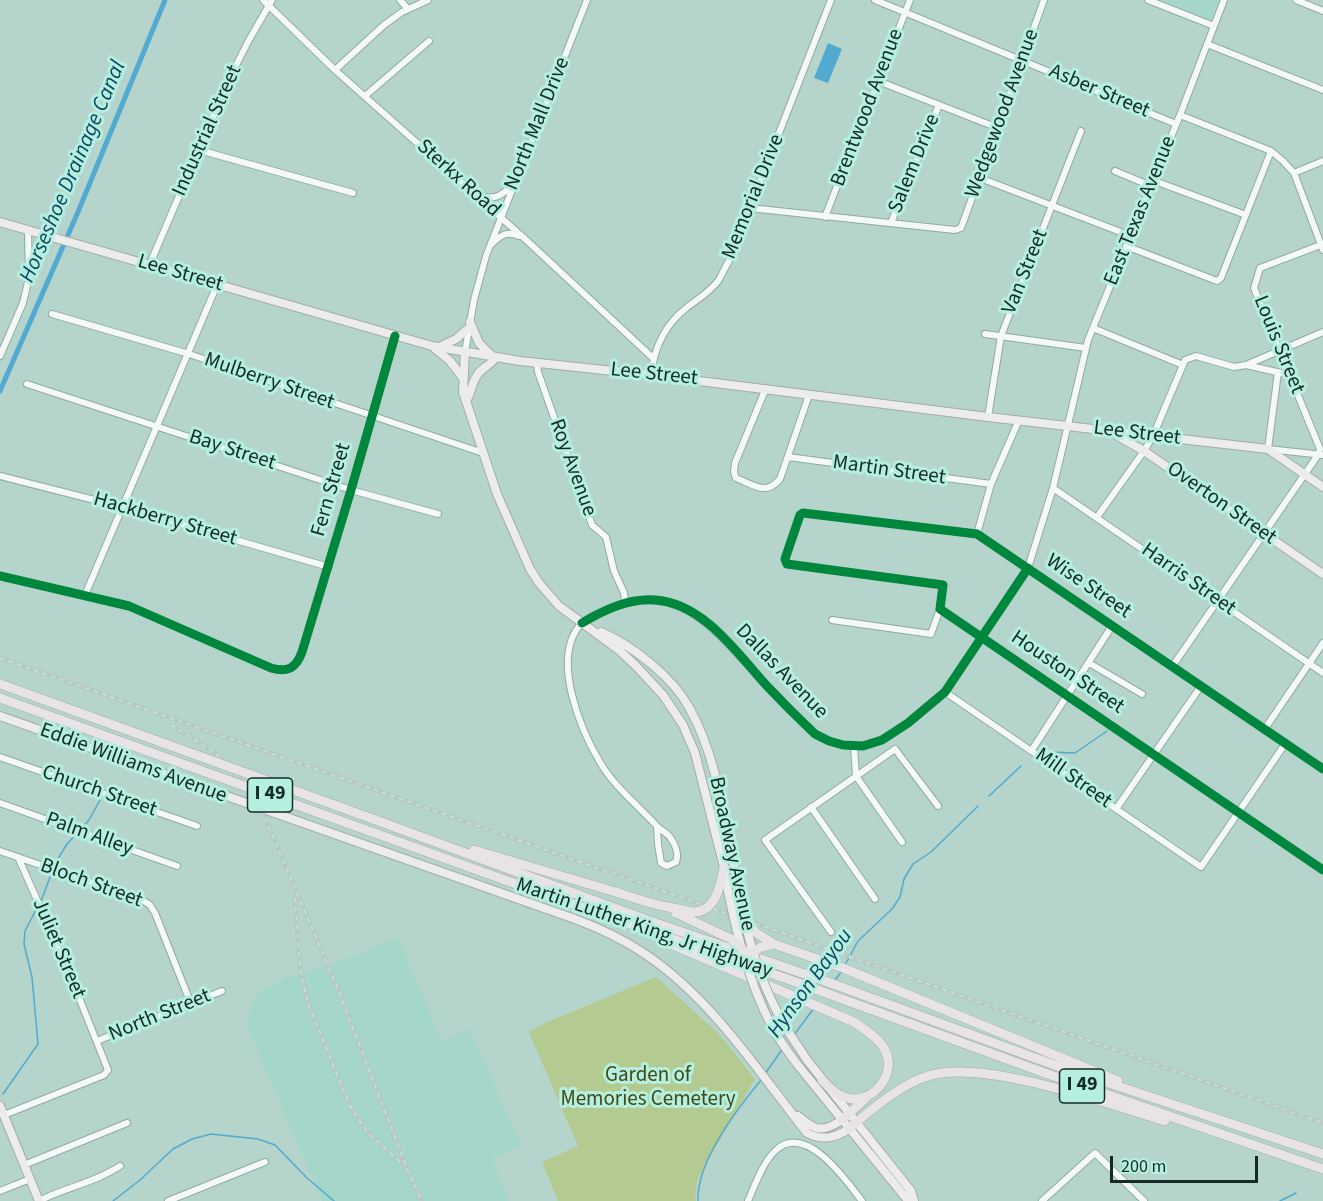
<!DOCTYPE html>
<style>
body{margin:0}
#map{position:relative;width:1323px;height:1201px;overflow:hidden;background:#b4d4cc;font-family:"Source Sans 3",sans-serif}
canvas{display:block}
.scale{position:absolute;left:1110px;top:1156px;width:148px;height:27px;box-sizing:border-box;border:3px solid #142b26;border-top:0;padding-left:8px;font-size:18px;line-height:21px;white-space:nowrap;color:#142b26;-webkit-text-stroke:4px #b4efe0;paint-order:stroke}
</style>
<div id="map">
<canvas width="1323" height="1201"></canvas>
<div class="scale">200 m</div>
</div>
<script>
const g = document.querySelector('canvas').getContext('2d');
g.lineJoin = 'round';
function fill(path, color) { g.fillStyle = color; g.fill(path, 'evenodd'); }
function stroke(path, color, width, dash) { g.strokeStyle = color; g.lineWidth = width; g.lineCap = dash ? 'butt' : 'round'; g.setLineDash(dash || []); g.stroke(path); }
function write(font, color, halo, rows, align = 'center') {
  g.font = font + ' "Source Sans 3",sans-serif'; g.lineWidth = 6; g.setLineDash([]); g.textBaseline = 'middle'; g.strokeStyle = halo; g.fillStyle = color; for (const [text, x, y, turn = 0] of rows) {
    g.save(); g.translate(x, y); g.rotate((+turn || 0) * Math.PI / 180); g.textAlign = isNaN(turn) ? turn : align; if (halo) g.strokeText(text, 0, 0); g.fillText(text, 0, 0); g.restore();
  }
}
const built = new Path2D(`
 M 1162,0 L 1219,0 L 1211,20 Z
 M 398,938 L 442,1041 L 470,1029 L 521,1145 L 492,1158 L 509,1201 L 322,1201 L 246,1023 L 258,994 L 282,979 L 334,964 Z`);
const green = new Path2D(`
 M 656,977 L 719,1034 L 755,1079 L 698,1178 L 695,1192 L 696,1201 L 558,1201 L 542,1162 L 578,1146 L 529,1032 L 545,1023 Z`);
const water = new Path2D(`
 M 828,43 L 842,49 L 828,83 L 814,78 Z`);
const stream = new Path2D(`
 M 1049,752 L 1075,753 L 1107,731
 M 989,796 L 1021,766
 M 81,829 L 89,820 L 100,800
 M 53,867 L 67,844 L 78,832
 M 41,901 L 52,872
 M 845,965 L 858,941 L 892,909 L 900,897 L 904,879 L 913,864 L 931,852 L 978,806
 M 835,980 L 841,972
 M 794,1035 L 814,1008
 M 765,1074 L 781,1051
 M 3,1094 L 38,1044 L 32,977 L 24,944 L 25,931 L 37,908
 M 113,1201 L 140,1180 L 173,1149 L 192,1139 L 211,1134 L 258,1139 L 275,1145 L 306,1177 L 334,1201
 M 698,1201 C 696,1162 737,1109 761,1080
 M 1280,1201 L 1296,1193`);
const canal = new Path2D(`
 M 0,391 L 78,212 L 165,0`);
const minor = new Path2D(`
 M 263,0 L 335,70 L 524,238 L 653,358
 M 400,0 L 408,9
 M 875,0 L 1176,124
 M 1148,0 L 1214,26
 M 1296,0 L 1323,11
 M 1207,44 L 1323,90
 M 335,70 L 384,25 L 402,12 L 428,0
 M 878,81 L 998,128
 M 365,96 L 429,41
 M 1180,115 L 1271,151 L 1283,161 L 1294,173 L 1323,250
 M 199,150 L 353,193
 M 1115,171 L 1151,186
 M 1294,173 L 1323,161
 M 980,178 L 1131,236
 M 1152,180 L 1246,215
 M 477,195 C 495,201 500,196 514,185
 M 750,208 L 955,230 L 961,228 L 1044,0
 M 825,217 L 910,0
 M 891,223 L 939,105
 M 492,244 C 500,235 507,231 519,236
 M 1126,246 L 1217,281 L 1221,278 L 1271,151
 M 149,266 L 230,77 L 249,40 L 272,0
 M 52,314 L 189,354 L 483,453
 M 1093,328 L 1183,365
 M 985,334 L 1086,348
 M 465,352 L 474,300 L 486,256 L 587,0
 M 0,356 L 23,303 L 29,278 L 28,230
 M 537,363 L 538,372 L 592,525 L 606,537 L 614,571 L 624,593 L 625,603
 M 1246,365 L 1323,332
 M 1278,372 L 1268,449 L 1323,455
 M 651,375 C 654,349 664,326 685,309 C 696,300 709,293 718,281 C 722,275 725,267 729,261 L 831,0
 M 27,384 L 351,490 L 438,514
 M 766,388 L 735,463 L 734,472 L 736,478 C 754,485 766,496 780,479 L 809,395
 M 988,417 L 1001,336 L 1081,131
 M 1318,455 L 1320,449 L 1254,288 L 1260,268 L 1323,244
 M 788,457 L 991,484
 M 0,476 L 122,507 L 329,567
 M 1053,488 L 1323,673
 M 1097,517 L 1144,451 L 1153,436 L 1185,360 L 1196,356 L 1234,367 L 1246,365 L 1290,375
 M 977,534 L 991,484 L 1019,420
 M 0,576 L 129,606 L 271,668 C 288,673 296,668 302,652 L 351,490 L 395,336
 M 85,595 L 217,285
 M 832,620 L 931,634 L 940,609
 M 1089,663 L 1142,694
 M 1172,667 L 1318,455
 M 945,692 L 1201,867 L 1285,744
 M 1264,730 L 1323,643
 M 854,746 L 856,776 L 902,842
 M 1032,750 L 1112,626
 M 0,757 L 197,826
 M 1323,769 L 977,534 L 803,513 L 800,515 L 785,559 L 787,564 L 943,585 L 940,609 L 1323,870
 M 0,803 L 177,866
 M 811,807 L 875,899
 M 1116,809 L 1201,686
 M 657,827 L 658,844 L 661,863 L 667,866 L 676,862 C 679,854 675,844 670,837 C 666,832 660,830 656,825 C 638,806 615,787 601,764 C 581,731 550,658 581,624 C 588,616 604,611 613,607 C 678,581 715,630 754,672 C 774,693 794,713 815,734 L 829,741 L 843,745 L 863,746 L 882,740 L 908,723 L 945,692 L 1028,568 L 1053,488 L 1088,340 L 1180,115 L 1224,0
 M 0,851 L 142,900 L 150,905 L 155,913 L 191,1004
 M 831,932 L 765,840 L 895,749 L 938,806
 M 97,1041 L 222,991
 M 4,1115 L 104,1075 L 108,1070 L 68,970 L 18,857
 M 24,1165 L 127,1123
 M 0,1191 L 30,1179
 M 39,1201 C 66,1187 94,1183 120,1166
 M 168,1201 L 265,1162
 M 748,1201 C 755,1185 762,1164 775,1151 C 805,1121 846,1180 862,1201
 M 1042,1201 L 1095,1153 L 1144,1201`);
const major = new Path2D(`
 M 0,222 L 432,346 L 520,361 L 651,375 L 988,417 L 1268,449 L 1323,487
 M 470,322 L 479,343 L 492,356
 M 432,346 L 450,361 L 463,378
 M 439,347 L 456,339 L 470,327
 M 465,352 L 463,392 L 497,494 L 530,569 L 539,583 L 559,606 L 619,650 L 636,666 L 663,695 L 683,725 L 695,753 L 724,867
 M 466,401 C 472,392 471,383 478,374 C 483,367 491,365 496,357
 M 1116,435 L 1144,451 L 1323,574
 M 601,632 C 633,646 673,677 690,709 C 716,756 724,815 734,867
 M 0,716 L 575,919 C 599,928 623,939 645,954 C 712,999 758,1071 807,1133 C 823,1141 834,1138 849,1129
 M 807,1060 L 911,1191 L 914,1201
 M 797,1064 L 906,1198 L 911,1201
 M 0,1106 L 39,1201
 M 798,1116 C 816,1131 822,1133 842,1120`);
const highway = new Path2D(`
 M 373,819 L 647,920 L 825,981 L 1057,1066 L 1323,1154
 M 474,850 L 619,893
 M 541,893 L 793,981 L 1045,1073 L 1323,1169
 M 666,942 L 854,1022 C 865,1030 878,1037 885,1050 C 898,1075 871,1107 844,1097 C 835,1094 828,1086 822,1080
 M 774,944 L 843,968 L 1118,1081
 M 842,1120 L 867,1097
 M 849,1129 C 870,1110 901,1084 928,1076 C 982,1058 1109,1104 1165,1121`);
const rail = new Path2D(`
 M 0,658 L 1323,1123
 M 171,725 L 214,752 L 240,779 L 261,809 L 335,982 L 408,1171 L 422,1201
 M 295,898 L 300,969 L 308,1004 L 350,1106 L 361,1123 L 370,1135 L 403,1164`);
const majorBridge = new Path2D(`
 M 734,867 C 743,920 755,973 782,1021 C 789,1034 799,1047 807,1060
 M 724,870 C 734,925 747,979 773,1029 C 780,1041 789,1053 797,1064`);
const highwayBridge = new Path2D(`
 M 0,684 L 373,819
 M 0,698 L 541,893
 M 619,893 C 637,899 654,905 673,908 C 679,909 686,911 692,912 C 716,913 721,884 724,867
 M 740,905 L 755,932 L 774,944
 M 676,913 L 731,939 L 756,961
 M 744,958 L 761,947 L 774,944`);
const cycleway = new Path2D(`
 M 0,576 L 129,606 L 271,668 C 288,673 296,668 302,652 L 351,490 L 395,336
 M 582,623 C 604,610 629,598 655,600 C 703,603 737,653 766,685 C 782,702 798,718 815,734 L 829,741 L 843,745 L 863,746 L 882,740 L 908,723 L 945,692 L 1028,568
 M 1323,769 L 977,534 L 803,513 L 800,515 L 785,559 L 787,564 L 943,585 L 940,609 L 1323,870`);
const shields = [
 [270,795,45],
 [1082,1086,45]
];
const shieldNames = [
 ["I 49",270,795],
 ["I 49",1082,1086]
];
const streetNames = [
 ["Asber Street",1099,92,23],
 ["Brentwood Avenue",868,108,-69],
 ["Wedgewood Avenue",1003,114,-70],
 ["North Mall Drive",538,124,-68],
 ["Industrial Street",208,131,-66],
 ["Salem Drive",915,164,-68],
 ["Sterkx Road",458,179,42],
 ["Memorial Drive",754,197,-68],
 ["East Texas Avenue",1141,211,-68],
 ["Van Street",1026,272,-68],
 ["Lee Street",180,274,16],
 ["Louis Street",1278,345,68],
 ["Lee Street",654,375,6],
 ["Mulberry Street",269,382,19],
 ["Lee Street",1137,434,7],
 ["Bay Street",232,451,18],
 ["Roy Avenue",572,468,70],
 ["Martin Street",889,471,8],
 ["Fern Street",332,490,-74],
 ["Overton Street",1221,504,35],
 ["Hackberry Street",165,520,16],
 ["Harris Street",1188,580,35],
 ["Wise Street",1088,587,34],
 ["Dallas Avenue",781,672,46],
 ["Houston Street",1067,673,34],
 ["Eddie Williams Avenue",133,764,20],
 ["Mill Street",1073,779,35],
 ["Church Street",99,792,19],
 ["Palm Alley",89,835,20],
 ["Broadway Avenue",731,854,78],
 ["Bloch Street",91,884,20],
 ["Martin Luther King, Jr Highway",644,929,19],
 ["Juliet Street",58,949,67],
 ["North Street",160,1016,-22]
];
const parkNames = [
 ["Garden of",648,1076],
 ["Memories Cemetery",648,1100]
];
const waterNames = [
 ["Horseshoe Drainage Canal",74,172,-67],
 ["Hynson Bayou",811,984,-54]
];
fill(built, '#a4d7ca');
fill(green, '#b3cb91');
fill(water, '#53aad0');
stroke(stream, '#53aad0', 1.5);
stroke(canal, '#53aad0', 5);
stroke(minor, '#91aaa4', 8);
stroke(major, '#a5abaa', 10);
stroke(highway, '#a5abaa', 10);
stroke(minor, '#f4f9f7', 6);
stroke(major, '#edecec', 8);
stroke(highway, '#e8e3e6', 9);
stroke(rail, '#bcc6c4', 4);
stroke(rail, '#b4efe0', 1.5, [4.5]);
stroke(majorBridge, '#a5abaa', 10, []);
stroke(highwayBridge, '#a5abaa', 10, []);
stroke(majorBridge, '#edecec', 8);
stroke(highwayBridge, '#e8e3e6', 9);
stroke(cycleway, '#00873e', 9);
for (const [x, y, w] of shields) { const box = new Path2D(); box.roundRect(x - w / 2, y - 17, w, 34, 4.5); g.fillStyle = '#b4efe0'; g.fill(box); stroke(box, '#142b26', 1.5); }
write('bold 20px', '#142b26', null, shieldNames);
write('21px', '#142b26', '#b4efe0', streetNames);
write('21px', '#424913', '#b4efe0', parkNames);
write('italic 22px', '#0c4664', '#b4efe0', waterNames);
</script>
